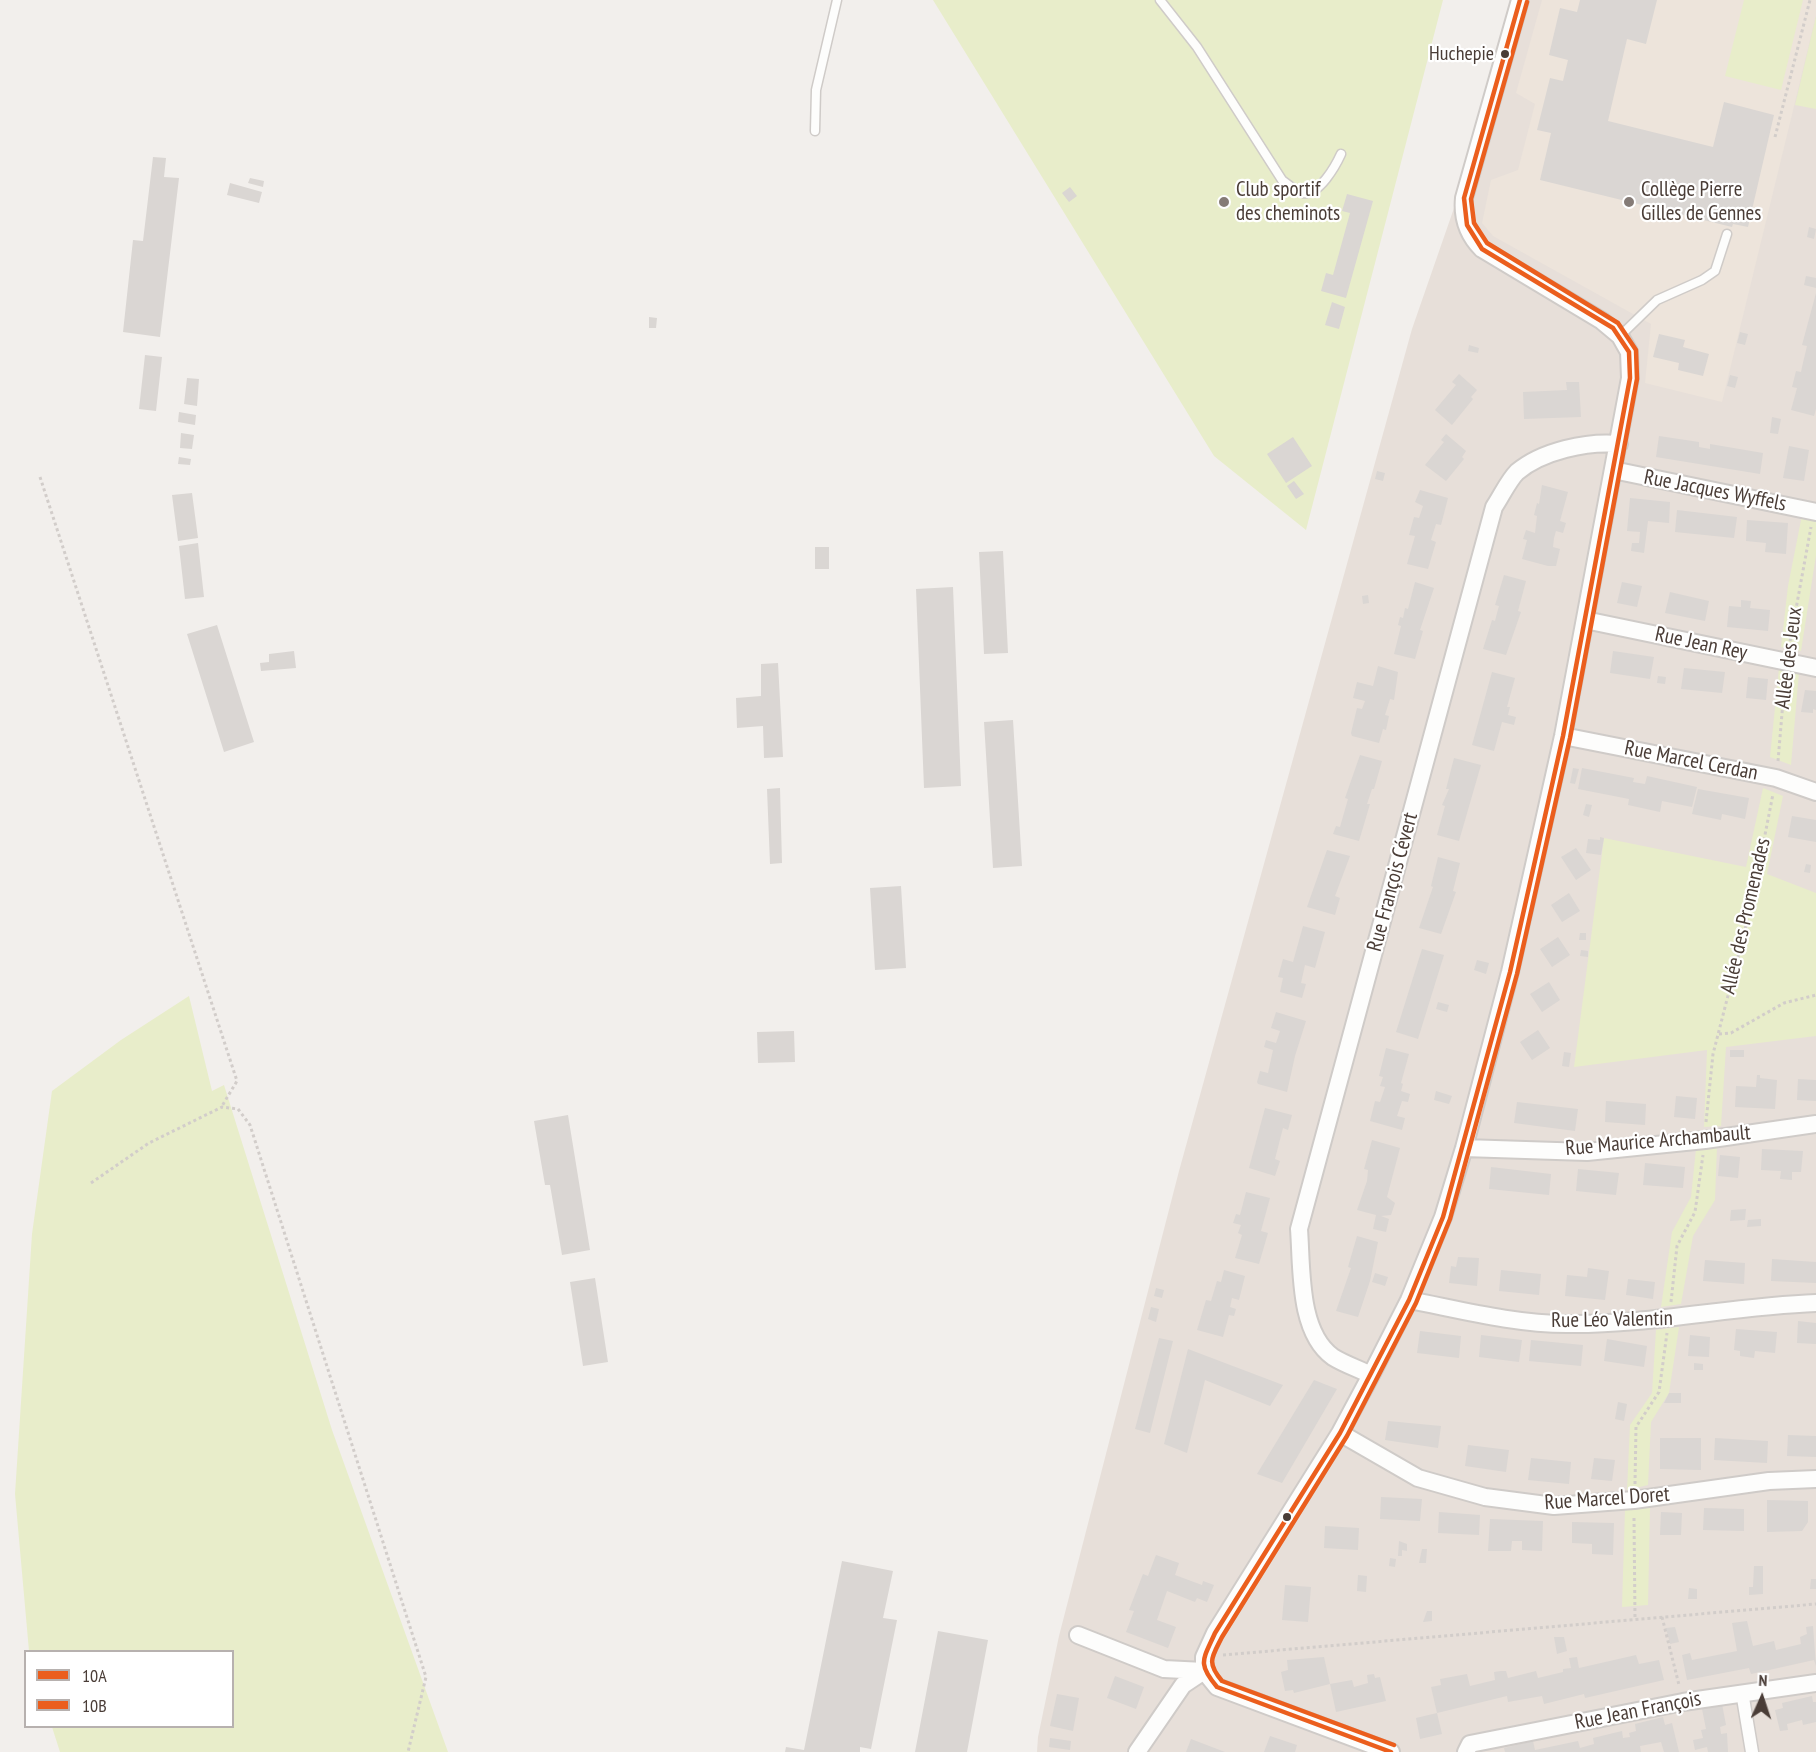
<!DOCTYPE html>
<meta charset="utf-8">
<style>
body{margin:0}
#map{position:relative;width:1816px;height:1752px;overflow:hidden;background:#f2efec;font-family:"PT Sans Narrow",sans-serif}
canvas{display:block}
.legend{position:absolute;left:24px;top:1650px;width:210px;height:78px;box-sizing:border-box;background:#fff;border:2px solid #b7b1af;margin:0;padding:8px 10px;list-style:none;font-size:18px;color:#4a3d37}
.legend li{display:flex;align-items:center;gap:12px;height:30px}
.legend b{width:30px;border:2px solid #b7b1af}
.north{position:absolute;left:1732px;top:1668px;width:60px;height:60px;-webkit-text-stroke:4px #fff;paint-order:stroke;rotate:3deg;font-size:16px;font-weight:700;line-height:24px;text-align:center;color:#4a3d37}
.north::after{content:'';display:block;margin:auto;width:21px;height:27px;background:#4a3d37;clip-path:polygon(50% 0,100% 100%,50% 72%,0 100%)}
</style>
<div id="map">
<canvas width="1816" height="1752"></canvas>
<ul class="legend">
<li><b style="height:8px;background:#eb5e1d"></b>10A</li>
<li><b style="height:8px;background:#eb5e1d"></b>10B</li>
</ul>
<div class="north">N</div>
</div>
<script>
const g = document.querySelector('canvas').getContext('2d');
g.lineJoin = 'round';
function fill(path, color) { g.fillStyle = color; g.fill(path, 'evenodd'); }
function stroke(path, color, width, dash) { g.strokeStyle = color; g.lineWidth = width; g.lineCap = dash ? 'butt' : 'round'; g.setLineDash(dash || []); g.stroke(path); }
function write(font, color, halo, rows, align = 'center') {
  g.font = font + ' "PT Sans Narrow",sans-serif'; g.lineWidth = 4.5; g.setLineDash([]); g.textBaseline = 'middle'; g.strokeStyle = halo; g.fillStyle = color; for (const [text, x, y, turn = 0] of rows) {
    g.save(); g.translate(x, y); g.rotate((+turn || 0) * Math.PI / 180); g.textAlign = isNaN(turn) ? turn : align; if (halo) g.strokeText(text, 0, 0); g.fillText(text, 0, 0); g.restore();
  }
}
const residential = new Path2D(`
 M 1511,0 L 1816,0 L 1816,1752 L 1037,1752 L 1038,1737 L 1059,1636 L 1179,1171 L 1412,329 L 1453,211 Z`);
const education = new Path2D(`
 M 1542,0 L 1816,0 L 1816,16 L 1722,402 L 1645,383 L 1651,324 L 1493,236 L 1482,223 L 1491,180 L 1518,170 L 1535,104 L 1516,93 Z`);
const green = new Path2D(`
 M 933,0 L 1443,0 L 1306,530 L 1214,456 Z
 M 1744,0 L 1803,0 L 1781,90 L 1725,76 Z
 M 1816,16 L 1816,109 L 1795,105 Z
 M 1802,515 L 1816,520 L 1816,555 L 1801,651 L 1781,647 L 1788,586 Z
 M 1779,668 L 1799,672 L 1791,765 L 1770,757 Z
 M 1763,788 L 1783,796 L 1767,874 L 1816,893 L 1816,1036 L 1726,1047 L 1721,1126 L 1704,1127 L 1707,1050 L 1574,1067 L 1604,838 L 1746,867 Z
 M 189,996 L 212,1091 L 224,1085 L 332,1430 L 448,1752 L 60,1752 L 52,1727 L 232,1726 L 232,1652 L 29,1651 L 15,1494 L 32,1234 L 52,1091 L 121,1040 Z
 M 1717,1146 L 1715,1200 L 1693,1236 L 1681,1304 L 1661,1307 L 1672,1232 L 1691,1197 L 1696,1149 Z
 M 1679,1327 L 1669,1393 L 1651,1422 L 1648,1485 L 1627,1490 L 1630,1425 L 1652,1393 L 1656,1330 Z
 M 1650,1507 L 1648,1605 L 1622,1607 L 1625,1509 Z`);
const building = new Path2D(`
 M 1580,0 L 1657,0 L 1646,44 L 1627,39 L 1608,121 L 1713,147 L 1724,102 L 1774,115 L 1748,227 L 1733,224 L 1732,227 L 1540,180 L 1551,133 L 1537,130 L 1550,78 L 1563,81 L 1568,60 L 1549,55 L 1560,8 L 1577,12 Z
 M 153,157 L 166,158 L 164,177 L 179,178 L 160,337 L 123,332 L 133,240 L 143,241 Z
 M 250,178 L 264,181 L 263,187 L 248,183 Z
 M 230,183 L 262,192 L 259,203 L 227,195 Z
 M 1070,187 L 1077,196 L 1069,202 L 1062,193 Z
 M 1347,194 L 1373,201 L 1346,298 L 1321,291 L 1326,273 L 1333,275 L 1350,213 L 1342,211 Z
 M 1809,227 L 1816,229 L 1814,239 L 1807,237 Z
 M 1806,276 L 1816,278 L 1816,288 L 1804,285 Z
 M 1816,293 L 1816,409 L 1814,416 L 1791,410 L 1797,388 L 1792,387 L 1796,371 L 1801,372 L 1802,367 L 1807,346 L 1802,345 Z
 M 1332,302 L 1345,307 L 1339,329 L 1325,325 Z
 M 649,317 L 657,318 L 656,328 L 649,328 Z
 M 1740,332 L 1748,334 L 1745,345 L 1737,343 Z
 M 1659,334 L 1685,340 L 1683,347 L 1709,354 L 1703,376 L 1678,370 L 1679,363 L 1653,357 Z
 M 1469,345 L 1479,348 L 1478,353 L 1468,351 Z
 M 145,355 L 162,357 L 156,411 L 139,409 Z
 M 1459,374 L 1477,390 L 1471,397 L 1473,399 L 1452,425 L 1435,410 L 1456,385 L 1452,382 Z
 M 1730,375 L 1738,377 L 1735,388 L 1727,386 Z
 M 187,378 L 199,379 L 197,406 L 184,404 Z
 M 1566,382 L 1579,382 L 1581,417 L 1524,419 L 1523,392 L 1567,390 Z
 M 179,412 L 196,415 L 195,425 L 178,422 Z
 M 1772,417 L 1781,419 L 1778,434 L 1770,433 Z
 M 181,433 L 194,435 L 192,449 L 180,448 Z
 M 1446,434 L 1466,451 L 1462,457 L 1464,459 L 1446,481 L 1425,465 L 1444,442 L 1441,440 Z
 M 1659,436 L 1699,442 L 1699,447 L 1710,449 L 1710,444 L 1763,453 L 1760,474 L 1656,457 Z
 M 1293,437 L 1312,466 L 1286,483 L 1267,454 Z
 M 1789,446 L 1809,450 L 1804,481 L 1783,478 Z
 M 179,457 L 191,459 L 190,465 L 178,464 Z
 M 1377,471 L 1385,473 L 1383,481 L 1375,479 Z
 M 1294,481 L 1304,494 L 1296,499 L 1287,486 Z
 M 1542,485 L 1568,492 L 1560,521 L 1566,523 L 1563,533 L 1556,531 L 1554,538 L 1553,547 L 1560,549 L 1556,566 L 1548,566 L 1522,559 L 1527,540 L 1523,539 L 1526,530 L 1535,533 L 1537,516 L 1534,515 L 1537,503 L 1539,504 Z
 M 1420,490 L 1448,498 L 1441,525 L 1436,524 L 1431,540 L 1436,542 L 1428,569 L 1407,564 L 1415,536 L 1409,535 L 1414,517 L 1419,518 L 1423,506 L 1415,502 Z
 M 192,493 L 198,538 L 178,541 L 172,495 Z
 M 1630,498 L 1670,502 L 1669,523 L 1648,521 L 1644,553 L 1631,551 L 1632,543 L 1639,543 L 1640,532 L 1627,531 Z
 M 1677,510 L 1737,517 L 1734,538 L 1675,532 Z
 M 1747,520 L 1788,523 L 1786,554 L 1765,552 L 1766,543 L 1746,541 Z
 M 198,543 L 204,597 L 185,599 L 179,546 Z
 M 815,547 L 829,547 L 829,569 L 815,569 Z
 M 1003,551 L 1008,653 L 984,654 L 979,552 Z
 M 1504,575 L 1526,581 L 1518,611 L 1521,612 L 1506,655 L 1483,649 L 1492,620 L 1495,621 L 1497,613 L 1499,606 L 1495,605 Z
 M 1415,582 L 1434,588 L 1420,630 L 1423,631 L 1415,659 L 1394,654 L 1401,626 L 1398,625 L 1400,617 L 1403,618 L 1405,608 L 1408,609 Z
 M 1622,582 L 1642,586 L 1637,607 L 1617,603 Z
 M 953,587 L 961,786 L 924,788 L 916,589 Z
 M 1670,592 L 1709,601 L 1705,621 L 1665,613 Z
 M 1368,595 L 1369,603 L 1363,604 L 1362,596 Z
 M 1741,600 L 1751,601 L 1750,608 L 1770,610 L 1768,631 L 1727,627 L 1729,606 L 1741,607 Z
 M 217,625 L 254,742 L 224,752 L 187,634 Z
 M 294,651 L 296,668 L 261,671 L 260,663 L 269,662 L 269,654 Z
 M 1613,651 L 1654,657 L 1650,679 L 1610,673 Z
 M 778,663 L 783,757 L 764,758 L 763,726 L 737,728 L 736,698 L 761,696 L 761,664 Z
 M 1378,666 L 1398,672 L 1394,700 L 1390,699 L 1385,715 L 1389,716 L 1386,730 L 1383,729 L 1379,743 L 1352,736 L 1351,733 L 1357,708 L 1362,709 L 1365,701 L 1353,698 L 1357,682 L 1373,686 Z
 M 1684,668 L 1725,672 L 1722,693 L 1681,689 Z
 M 1492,672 L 1515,678 L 1507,707 L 1510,707 L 1508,715 L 1516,717 L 1514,725 L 1502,722 L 1494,751 L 1472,745 Z
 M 1658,676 L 1666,677 L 1665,684 L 1657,683 Z
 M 1748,677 L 1768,679 L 1766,700 L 1746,698 Z
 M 1805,690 L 1816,691 L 1816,710 L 1813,709 L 1813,713 L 1801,712 Z
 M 1013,720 L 1022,866 L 993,868 L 984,722 Z
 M 1360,755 L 1382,761 L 1374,789 L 1372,789 L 1367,804 L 1370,804 L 1359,841 L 1333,834 L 1336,826 L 1340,827 L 1348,799 L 1345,798 Z
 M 1454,758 L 1481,765 L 1459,841 L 1437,835 L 1445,806 L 1442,805 L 1449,789 L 1446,789 Z
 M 1573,768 L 1579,769 L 1575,784 L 1570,783 Z
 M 1582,768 L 1634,778 L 1633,782 L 1645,784 L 1647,776 L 1697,787 L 1692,807 L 1662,801 L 1660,812 L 1628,805 L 1629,799 L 1578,789 Z
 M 780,788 L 782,863 L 770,864 L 767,789 Z
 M 1698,789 L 1749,798 L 1745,819 L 1722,814 L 1721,820 L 1692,814 Z
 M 1586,804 L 1592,805 L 1589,817 L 1583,815 Z
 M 1792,816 L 1816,820 L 1816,842 L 1788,837 Z
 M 1600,837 L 1604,838 L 1601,855 L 1586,853 L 1588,839 L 1600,840 Z
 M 1576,848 L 1591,870 L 1576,880 L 1561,857 Z
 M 1327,850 L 1350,856 L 1335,896 L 1340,898 L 1335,915 L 1307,907 Z
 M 1438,857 L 1460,863 L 1453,891 L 1456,892 L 1441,934 L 1419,928 L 1433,887 L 1431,886 Z
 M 1806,864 L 1811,865 L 1810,873 L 1804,872 Z
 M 901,886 L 906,968 L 875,970 L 870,888 Z
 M 1569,893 L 1580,911 L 1562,922 L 1551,905 Z
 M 1303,926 L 1325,932 L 1315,968 L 1305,965 L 1301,983 L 1306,984 L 1302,998 L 1280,992 L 1283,978 L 1278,977 L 1283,959 L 1293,962 Z
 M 1580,933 L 1586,933 L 1586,940 L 1579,940 Z
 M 1558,937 L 1570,955 L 1552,967 L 1540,949 Z
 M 1422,949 L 1444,955 L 1418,1039 L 1396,1032 Z
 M 1581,950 L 1588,951 L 1588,957 L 1580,956 Z
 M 1477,960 L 1489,963 L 1486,974 L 1474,970 Z
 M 1549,982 L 1560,1000 L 1542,1012 L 1530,994 Z
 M 1438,1002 L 1449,1005 L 1447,1012 L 1436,1009 Z
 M 1276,1012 L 1306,1021 L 1295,1056 L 1287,1092 L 1258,1084 L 1257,1082 L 1260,1071 L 1268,1073 L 1273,1050 L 1264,1047 L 1266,1040 L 1276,1043 L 1280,1031 L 1271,1028 Z
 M 1538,1030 L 1550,1048 L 1532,1060 L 1520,1042 Z
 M 794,1031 L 795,1062 L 758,1063 L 757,1032 Z
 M 1386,1048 L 1409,1054 L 1401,1083 L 1403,1084 L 1401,1091 L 1410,1094 L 1408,1102 L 1402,1101 L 1397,1116 L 1405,1118 L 1402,1130 L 1370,1121 L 1375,1101 L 1380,1102 L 1385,1087 L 1380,1086 L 1383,1077 L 1379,1076 Z
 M 1730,1050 L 1744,1050 L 1744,1057 L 1730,1057 Z
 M 1564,1052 L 1571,1053 L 1569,1067 L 1562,1066 Z
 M 1757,1075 L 1760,1075 L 1760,1078 L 1777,1080 L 1775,1109 L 1735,1107 L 1736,1086 L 1756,1087 Z
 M 1798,1079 L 1816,1080 L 1816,1101 L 1797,1100 Z
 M 1436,1091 L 1452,1096 L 1449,1104 L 1434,1100 Z
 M 1676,1096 L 1697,1098 L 1695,1119 L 1674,1117 Z
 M 1606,1101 L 1646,1104 L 1645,1125 L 1605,1122 Z
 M 1517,1102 L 1578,1109 L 1575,1131 L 1514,1123 Z
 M 1265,1108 L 1292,1115 L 1288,1130 L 1283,1128 L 1275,1159 L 1280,1161 L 1275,1176 L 1249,1168 Z
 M 568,1115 L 590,1250 L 562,1255 L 550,1185 L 545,1185 L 534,1121 Z
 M 1372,1140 L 1400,1148 L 1387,1197 L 1395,1203 L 1391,1215 L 1381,1216 L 1389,1219 L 1386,1232 L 1373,1229 L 1376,1215 L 1357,1210 L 1367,1181 L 1368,1170 L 1364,1169 Z
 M 1762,1149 L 1803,1151 L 1801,1172 L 1792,1172 L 1792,1180 L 1780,1179 L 1781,1171 L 1761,1170 Z
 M 1720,1155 L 1740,1157 L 1738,1178 L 1718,1176 Z
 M 1645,1163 L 1685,1167 L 1683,1188 L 1643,1185 Z
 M 1491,1167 L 1551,1174 L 1549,1195 L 1489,1189 Z
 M 1578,1169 L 1619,1173 L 1616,1195 L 1576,1191 Z
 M 1246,1192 L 1270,1198 L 1261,1231 L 1268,1233 L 1259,1264 L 1235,1258 L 1242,1235 L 1238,1233 L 1241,1225 L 1233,1223 L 1236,1214 L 1240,1215 Z
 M 1746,1209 L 1745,1220 L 1730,1221 L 1731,1210 Z
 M 1761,1219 L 1761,1226 L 1747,1227 L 1748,1220 Z
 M 1357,1236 L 1378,1242 L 1370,1281 L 1358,1317 L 1336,1311 L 1351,1268 L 1348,1267 Z
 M 1458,1257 L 1479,1258 L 1477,1286 L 1449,1283 L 1451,1266 L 1456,1267 Z
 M 1772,1259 L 1816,1262 L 1816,1283 L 1771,1281 Z
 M 1705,1260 L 1745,1263 L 1744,1284 L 1703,1281 Z
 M 1588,1268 L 1609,1271 L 1605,1300 L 1565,1296 L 1567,1275 L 1587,1277 Z
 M 1224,1270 L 1245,1276 L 1239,1300 L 1232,1298 L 1230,1307 L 1236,1309 L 1234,1316 L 1229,1315 L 1223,1337 L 1197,1330 L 1206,1300 L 1211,1301 L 1217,1281 L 1221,1282 Z
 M 1501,1270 L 1541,1274 L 1539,1295 L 1499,1291 Z
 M 1375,1273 L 1388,1277 L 1385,1286 L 1372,1282 Z
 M 595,1278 L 608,1362 L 583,1366 L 570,1282 Z
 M 1628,1279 L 1655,1282 L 1653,1299 L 1626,1295 Z
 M 1156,1288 L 1164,1290 L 1162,1298 L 1154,1296 Z
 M 1151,1307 L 1159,1309 L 1156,1322 L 1148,1319 Z
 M 1798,1321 L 1816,1323 L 1816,1344 L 1797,1343 Z
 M 1736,1329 L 1777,1332 L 1775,1353 L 1755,1351 L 1754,1358 L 1740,1356 L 1740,1351 L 1734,1350 Z
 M 1420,1331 L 1461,1336 L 1459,1358 L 1417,1353 Z
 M 1481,1335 L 1522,1340 L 1519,1362 L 1479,1357 Z
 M 1690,1335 L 1710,1337 L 1709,1357 L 1688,1356 Z
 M 1159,1338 L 1173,1341 L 1150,1433 L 1135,1429 Z
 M 1607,1339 L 1647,1346 L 1644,1367 L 1604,1361 Z
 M 1531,1340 L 1583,1345 L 1581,1366 L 1529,1361 Z
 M 1188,1349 L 1283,1385 L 1270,1406 L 1205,1380 L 1187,1453 L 1164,1444 Z
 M 1694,1363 L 1703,1364 L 1703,1370 L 1694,1370 Z
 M 1314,1380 L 1337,1389 L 1282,1483 L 1257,1474 Z
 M 1669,1393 L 1681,1393 L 1681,1403 L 1664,1403 Z
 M 1618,1402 L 1627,1404 L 1624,1421 L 1615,1419 Z
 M 1388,1421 L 1441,1426 L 1438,1448 L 1385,1440 Z
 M 1788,1435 L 1816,1436 L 1816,1457 L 1787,1456 Z
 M 1660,1438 L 1701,1438 L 1701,1470 L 1660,1469 Z
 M 1715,1438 L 1768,1441 L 1767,1463 L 1714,1460 Z
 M 1468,1445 L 1509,1450 L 1506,1472 L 1465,1466 Z
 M 1531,1458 L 1571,1462 L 1569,1484 L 1528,1480 Z
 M 1594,1458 L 1615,1460 L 1612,1481 L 1591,1479 Z
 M 1381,1497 L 1422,1499 L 1420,1521 L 1380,1519 Z
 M 1767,1500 L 1808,1501 L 1808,1522 L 1802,1531 L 1767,1532 Z
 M 1704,1508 L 1744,1509 L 1744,1531 L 1703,1530 Z
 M 1439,1512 L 1480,1515 L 1479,1535 L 1438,1533 Z
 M 1661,1512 L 1682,1513 L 1681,1535 L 1660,1535 Z
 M 1490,1519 L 1543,1521 L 1542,1551 L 1522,1550 L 1522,1541 L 1512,1541 L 1511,1551 L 1488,1551 Z
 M 1572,1522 L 1614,1523 L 1613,1555 L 1592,1554 L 1592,1544 L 1572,1543 Z
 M 1325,1526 L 1359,1528 L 1358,1550 L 1324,1548 Z
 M 1399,1541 L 1407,1544 L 1407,1551 L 1402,1550 L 1402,1556 L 1398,1556 Z
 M 1422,1549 L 1427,1549 L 1426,1563 L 1419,1563 Z
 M 1156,1555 L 1179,1563 L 1175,1575 L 1202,1585 L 1203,1581 L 1214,1585 L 1207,1602 L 1197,1598 L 1195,1602 L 1167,1591 L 1157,1620 L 1176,1627 L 1168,1648 L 1126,1632 L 1134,1611 L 1129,1610 L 1143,1574 L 1148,1576 Z
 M 1390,1558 L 1396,1559 L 1395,1567 L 1389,1566 Z
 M 842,1561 L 893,1571 L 883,1618 L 897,1620 L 871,1749 L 860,1747 L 860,1752 L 785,1752 L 786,1747 L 804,1750 Z
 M 1754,1566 L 1763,1566 L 1763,1594 L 1749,1595 L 1749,1587 L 1753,1587 Z
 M 1358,1575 L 1367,1576 L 1366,1592 L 1357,1591 Z
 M 1811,1579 L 1816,1579 L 1816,1589 L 1810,1589 Z
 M 1285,1585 L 1311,1587 L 1308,1622 L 1282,1620 Z
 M 1689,1588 L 1697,1589 L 1697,1599 L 1688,1599 Z
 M 1427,1611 L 1432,1611 L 1432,1621 L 1423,1622 Z
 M 1747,1621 L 1753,1646 L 1774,1641 L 1776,1650 L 1801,1644 L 1800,1637 L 1807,1634 L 1806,1627 L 1813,1626 L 1816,1666 L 1814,1660 L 1751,1674 L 1749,1668 L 1687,1680 L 1682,1655 L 1690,1653 L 1692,1660 L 1737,1651 L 1732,1623 Z
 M 1675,1627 L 1679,1642 L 1670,1644 L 1666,1628 Z
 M 938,1631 L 988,1640 L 967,1752 L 915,1752 Z
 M 1554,1637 L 1564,1637 L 1567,1651 L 1557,1654 Z
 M 1636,1655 L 1639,1664 L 1659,1660 L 1664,1680 L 1585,1698 L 1584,1694 L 1544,1704 L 1542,1696 L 1508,1702 L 1507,1696 L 1437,1713 L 1442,1734 L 1420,1739 L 1416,1718 L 1437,1713 L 1431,1687 L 1441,1685 L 1440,1679 L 1467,1674 L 1470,1686 L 1495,1680 L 1494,1672 L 1501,1671 L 1506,1671 L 1508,1678 L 1536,1671 L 1538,1678 L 1563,1672 L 1563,1669 L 1571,1668 L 1569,1658 L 1577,1657 L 1579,1668 Z
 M 1324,1657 L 1330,1684 L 1294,1693 L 1293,1690 L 1285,1691 L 1281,1672 L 1288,1670 L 1287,1660 Z
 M 1374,1674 L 1375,1678 L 1380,1677 L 1386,1701 L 1336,1712 L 1330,1684 L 1352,1680 L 1354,1687 L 1368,1683 L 1367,1675 Z
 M 1115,1676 L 1144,1687 L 1136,1709 L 1107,1698 Z
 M 1057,1694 L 1079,1698 L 1073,1731 L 1050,1726 Z
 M 1812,1696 L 1813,1702 L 1816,1702 L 1816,1722 L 1803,1725 L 1802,1720 L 1787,1724 L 1788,1730 L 1780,1731 L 1775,1710 L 1783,1708 L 1782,1703 Z
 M 1722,1704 L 1726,1725 L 1720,1727 L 1721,1734 L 1727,1733 L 1728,1752 L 1708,1752 L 1707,1747 L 1695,1750 L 1693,1740 L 1703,1738 L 1701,1730 L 1706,1729 L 1702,1709 Z
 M 1663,1717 L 1665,1725 L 1672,1723 L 1679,1752 L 1664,1752 L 1661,1742 L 1640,1746 L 1641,1752 L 1505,1752 L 1504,1748 L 1533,1741 L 1535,1750 L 1578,1741 L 1580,1748 L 1594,1744 L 1593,1738 L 1622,1731 L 1623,1738 L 1630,1737 L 1629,1733 L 1636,1731 L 1635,1724 Z
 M 1270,1736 L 1297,1745 L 1295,1752 L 1264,1752 Z
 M 1050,1738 L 1071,1741 L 1070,1750 L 1049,1747 Z
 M 1191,1739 L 1225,1752 L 1186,1752 Z`);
const path = new Path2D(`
 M 1775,137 L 1810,0
 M 40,477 L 237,1081 L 222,1106
 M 1789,647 L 1811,527
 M 1778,761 L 1785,678
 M 1719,1034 L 1731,1033 L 1784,1003 L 1816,995
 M 1706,1122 L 1713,1054 L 1751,906 L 1773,794
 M 91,1183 L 149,1143 L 222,1107 L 238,1109 L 250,1125 L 426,1677 L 408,1752
 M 1671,1302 L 1677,1246 L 1695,1212 L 1703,1155
 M 1635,1484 L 1636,1427 L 1659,1392 L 1667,1333
 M 1634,1518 L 1635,1619
 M 1662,1617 L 1679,1685
 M 1223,1655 L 1816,1604`);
const service = new Path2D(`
 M 1160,0 L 1197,47 L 1282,180 C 1288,184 1296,192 1303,193 C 1319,196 1336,165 1341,154
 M 815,131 L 816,90 L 837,0
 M 1620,336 L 1657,300 L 1702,280 L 1715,271 L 1727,234`);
const pedestrian = new Path2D(`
 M 1742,1692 L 1752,1752`);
const minor = new Path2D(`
 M 1613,470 L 1816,512
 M 1585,620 L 1816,668
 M 1563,736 L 1776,778 L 1816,792
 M 1464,1148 L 1587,1152 L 1705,1140 L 1816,1124
 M 1409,1300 C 1461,1310 1514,1324 1567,1324 C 1651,1325 1733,1306 1816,1303
 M 1371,1375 C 1359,1369 1344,1364 1333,1357 C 1298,1332 1302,1268 1299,1229 L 1494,507 C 1501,497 1508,481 1517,472 C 1542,451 1587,441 1619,444
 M 1340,1433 L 1418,1478 L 1485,1497 L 1554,1506 L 1634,1500 L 1769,1481 L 1816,1479
 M 1078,1635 L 1164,1669 L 1204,1671 L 1217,1687 L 1391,1752
 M 1204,1671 L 1204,1657 L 1215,1633 L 1340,1433 L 1371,1375 L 1409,1300 L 1443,1217 L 1464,1148 L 1510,972 L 1563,736 L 1630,378 L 1629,352 L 1620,336 L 1602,321 L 1482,249 C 1467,234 1462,218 1464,198 L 1520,0
 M 1137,1752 L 1183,1685 L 1204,1671
 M 1466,1752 L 1470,1744 L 1683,1702 L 1816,1683`);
const bus1 = new Path2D(`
 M 1391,1752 L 1217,1687 C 1197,1663 1203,1660 1215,1633 L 1340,1433 L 1409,1300 L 1443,1217 L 1510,972 L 1563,736 L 1630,378 L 1629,352 L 1613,328 L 1482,249 L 1467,225 L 1464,198 L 1520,0`);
const bus2 = new Path2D(`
 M 1394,1745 L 1222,1681 C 1206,1662 1212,1657 1222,1637 L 1347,1436 L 1416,1303 L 1450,1219 L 1517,974 L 1570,738 L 1637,379 L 1636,350 L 1618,323 L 1487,243 L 1474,223 L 1471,199 L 1527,2`);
const markers = [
 [1505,54,5,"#4a3d37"],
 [1224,202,6,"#857b76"],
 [1629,202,6,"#857b76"],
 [1287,1517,5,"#4a3d37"]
];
const busNames = [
 ["Huchepie",1494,54]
];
const poiNames = [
 ["Club sportif",1236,190],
 ["des cheminots",1236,214],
 ["Collège Pierre",1641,190],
 ["Gilles de Gennes",1641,214]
];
const streetNames = [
 ["Rue Jacques Wyffels",1715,491,11],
 ["Rue Jean Rey",1701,644,12],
 ["Allée des Jeux",1789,658,-83],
 ["Rue Marcel Cerdan",1691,761,11],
 ["Rue François Cévert",1393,882,-75],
 ["Allée des Promenades",1746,916,-77],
 ["Rue Maurice Archambault",1658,1141,-5],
 ["Rue Léo Valentin",1612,1320,-1],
 ["Rue Marcel Doret",1607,1499,-4],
 ["Rue Jean François",1638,1711,-11]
];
fill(residential, '#e7dfd9');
fill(education, '#ede4db');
fill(green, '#e8edca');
fill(building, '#dad6d3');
stroke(service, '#cfcbc8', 11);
stroke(pedestrian, '#cfcbc8', 15);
stroke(minor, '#cfcbc8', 20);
stroke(path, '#d2cdca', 3, [3, 3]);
stroke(service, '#fdfdfc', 8);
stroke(pedestrian, '#fdfdfc', 12);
stroke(minor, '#fdfdfc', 16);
stroke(bus1, '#eb5e1d', 4.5);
stroke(bus2, '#eb5e1d', 4.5);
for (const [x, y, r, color] of markers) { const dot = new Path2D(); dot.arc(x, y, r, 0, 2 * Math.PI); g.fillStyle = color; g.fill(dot); stroke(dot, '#fff', 2); }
write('20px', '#4a3d37', '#fff', busNames, 'right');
write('21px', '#4a3d37', '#fff', poiNames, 'left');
write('21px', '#4a3d37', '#fff', streetNames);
</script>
